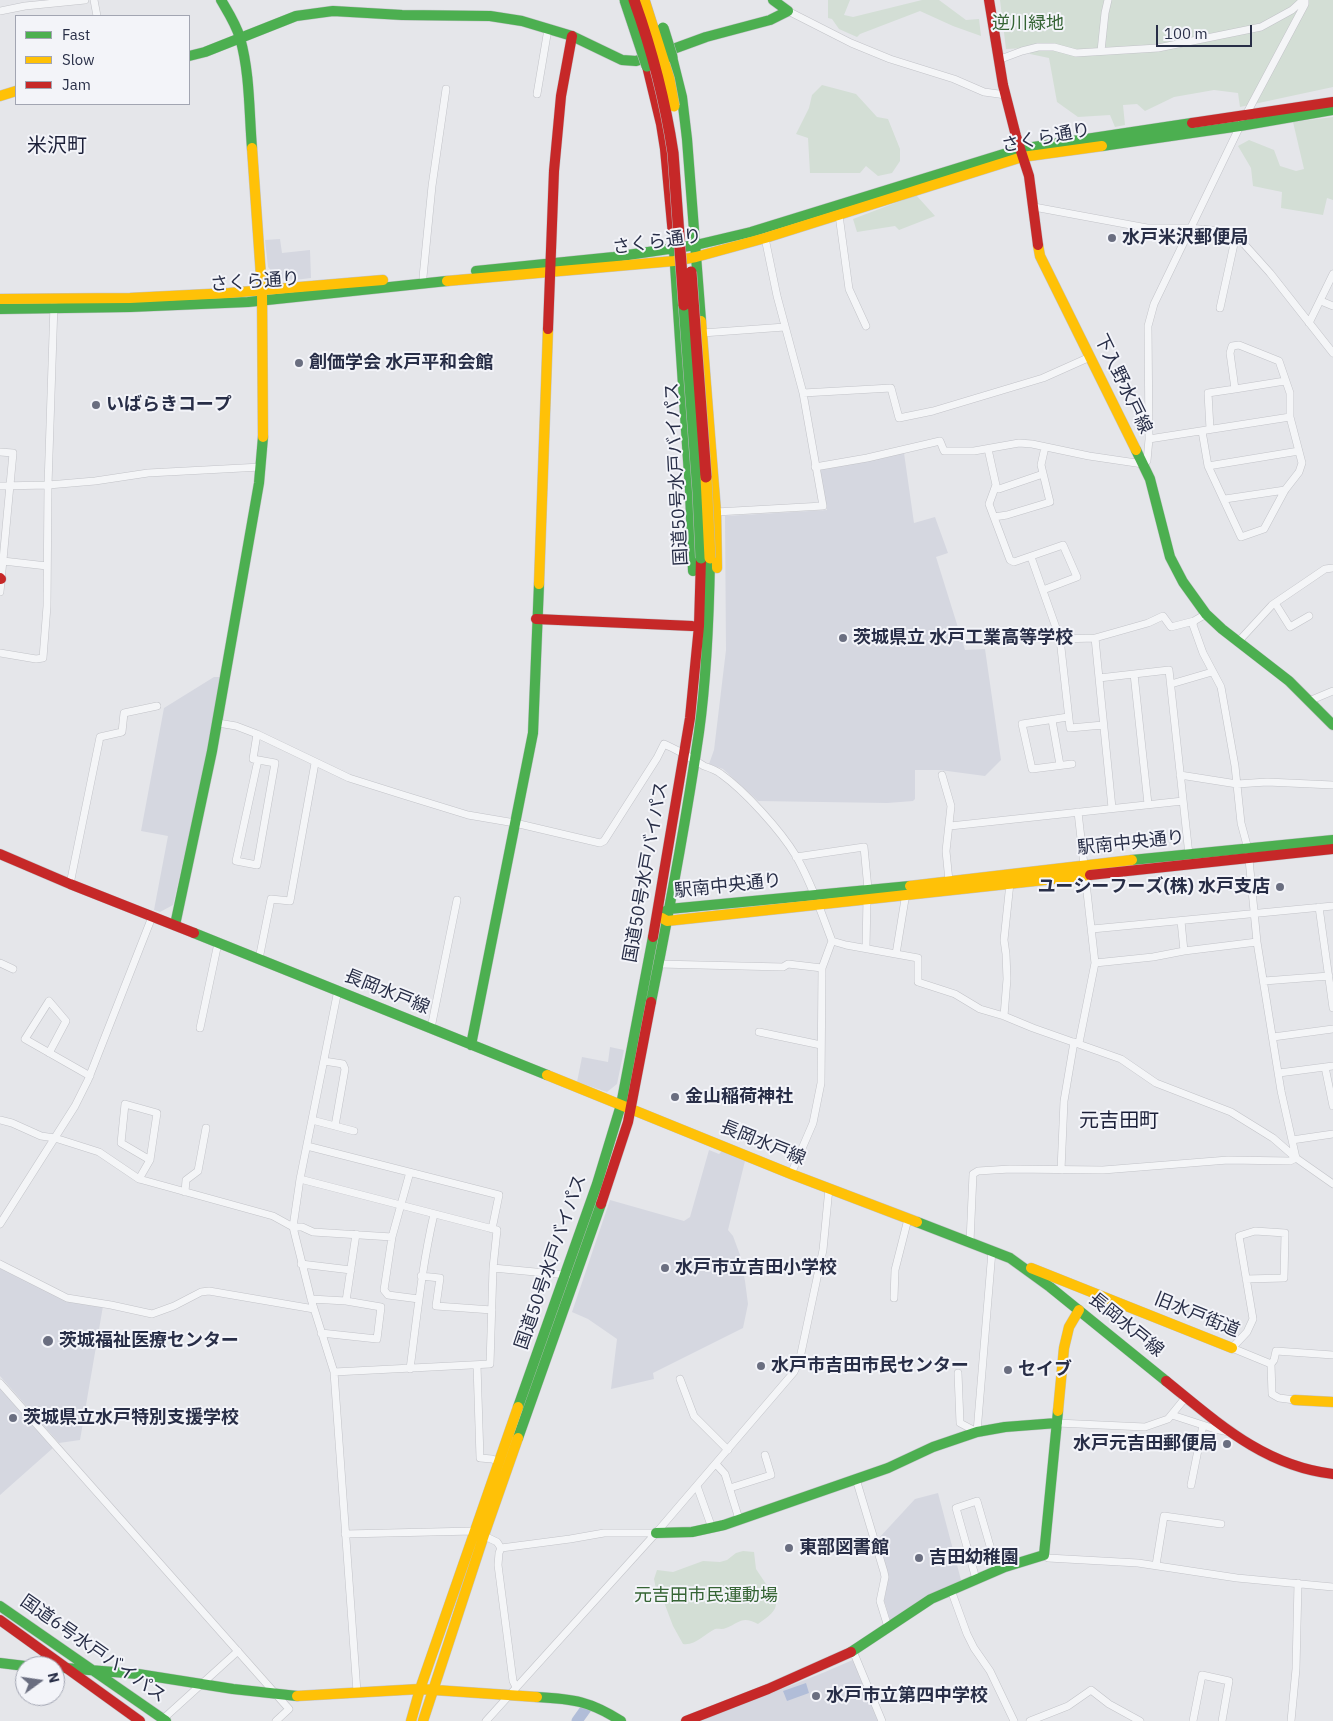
<!DOCTYPE html>
<meta charset="utf-8">
<style>
body{margin:0}
#map{position:relative;width:1333px;height:1721px;overflow:hidden;background:#e5e6ea;font-family:"IBM Plex Sans",sans-serif}
canvas{display:block}
.legend{position:absolute;left:15px;top:15px;width:175px;height:90px;box-sizing:border-box;background:#f3f4f9;border:1px solid #a2a5b2;margin:0;padding:6px 9px;list-style:none;font-size:15px;color:#282e47}
.legend li{display:flex;align-items:center;gap:10px;height:25px}
.legend b{width:25px;border:1px solid #a2a5b2}
.north{position:absolute;left:15px;top:1656px;width:50px;height:50px;box-sizing:border-box;background:#f3f4f9;border:1px solid #a2a5b2;border-radius:50%;rotate:76deg;font-size:14px;font-weight:700;line-height:20px;text-align:center;color:#282e47}
.north::after{content:'';display:block;margin:auto;width:18px;height:22px;background:#6a6e80;clip-path:polygon(50% 0,100% 100%,50% 72%,0 100%)}
.scale{position:absolute;left:1156px;top:25px;width:96px;height:22px;box-sizing:border-box;border:2px solid #282e47;border-top:0;padding-left:6px;font-size:15px;line-height:18px;white-space:nowrap;color:#282e47;-webkit-text-stroke:4px #f3f4f9;paint-order:stroke}
</style>
<div id="map">
<canvas width="1333" height="1721"></canvas>
<ul class="legend">
<li><b style="height:6px;background:#4caf50"></b>Fast</li>
<li><b style="height:6px;background:#ffc107"></b>Slow</li>
<li><b style="height:6px;background:#c62828"></b>Jam</li>
</ul>
<div class="north">N</div>
<div class="scale">100 m</div>
</div>
<script>
const g = document.querySelector('canvas').getContext('2d');
g.lineJoin = 'round';
function fill(path, color) { g.fillStyle = color; g.fill(path, 'evenodd'); }
function stroke(path, color, width, dash) { g.strokeStyle = color; g.lineWidth = width; g.lineCap = dash ? 'butt' : 'round'; g.setLineDash(dash || []); g.stroke(path); }
function write(font, color, halo, rows, align = 'center') {
  g.font = font + ' "IBM Plex Sans","Noto Sans JP",sans-serif'; g.lineWidth = 4; g.setLineDash([]); g.textBaseline = 'middle'; g.strokeStyle = halo; g.fillStyle = color; for (const [text, x, y, turn = 0] of rows) {
    g.save(); g.translate(x, y); g.rotate((+turn || 0) * Math.PI / 180); g.textAlign = isNaN(turn) ? turn : align; if (halo) g.strokeText(text, 0, 0); g.fillText(text, 0, 0); g.restore();
  }
}
const built = new Path2D(`
 M 280,239 L 282,253 L 310,250 L 311,278 L 295,280 L 278,278 L 273,273 L 268,267 L 265,240 Z
 M 904,453 L 914,523 L 935,517 L 948,553 L 936,557 L 965,650 L 985,649 L 1001,760 L 985,776 L 940,770 L 915,770 L 915,799 L 913,801 L 887,803 L 758,801 L 723,769 L 709,764 L 714,750 L 726,650 L 725,516 L 827,510 L 820,471 L 822,468 Z
 M 214,677 L 220,677 L 210,742 L 207,741 L 209,742 L 194,814 L 173,905 L 160,912 L 154,910 L 168,836 L 141,831 L 164,708 Z
 M 610,1047 L 624,1050 L 617,1084 L 607,1092 L 577,1082 L 582,1057 L 608,1062 Z
 M 709,1150 L 719,1154 L 722,1151 L 745,1161 L 728,1230 L 733,1236 L 740,1255 L 745,1281 L 748,1304 L 743,1328 L 653,1373 L 654,1379 L 611,1389 L 617,1339 L 588,1319 L 572,1312 L 610,1200 L 684,1221 L 690,1217 Z
 M 0,1267 L 67,1301 L 103,1306 L 80,1440 L 59,1443 L 0,1376 Z
 M 0,1388 L 53,1448 L 0,1495 Z
 M 938,1493 L 961,1580 L 931,1597 L 891,1623 L 884,1600 L 888,1579 L 879,1538 L 915,1499 Z
 M 855,1659 L 880,1721 L 700,1721 L 825,1672 Z`);
const green = new Path2D(`
 M 828,0 L 850,0 L 844,15 L 853,17 L 922,0 L 939,0 L 966,20 L 979,19 L 981,36 L 953,26 L 920,11 L 860,34 L 857,37 L 839,29 L 832,19 L 828,18 Z
 M 1000,0 L 1333,0 L 1333,87 L 1240,107 L 1238,93 L 1214,90 L 1174,97 L 1145,111 L 1137,104 L 1123,105 L 1125,125 L 1115,127 L 1110,115 L 1078,117 L 1057,102 L 1049,58 L 1030,54 L 1028,48 L 1006,49 Z
 M 822,85 L 856,94 L 877,117 L 888,119 L 900,149 L 900,161 L 892,173 L 878,176 L 866,166 L 860,173 L 810,173 L 808,138 L 796,134 L 809,108 L 812,95 Z
 M 1333,117 L 1333,200 L 1327,198 L 1323,215 L 1281,208 L 1282,192 L 1253,186 L 1251,168 L 1238,146 L 1249,140 L 1274,150 L 1280,166 L 1296,171 L 1304,169 L 1293,122 Z
 M 916,195 L 935,216 L 899,230 L 895,226 L 857,232 L 853,219 Z
 M 743,1551 L 754,1552 L 756,1569 L 776,1599 C 778,1612 767,1617 758,1624 C 742,1615 739,1623 726,1628 C 722,1630 718,1628 715,1629 C 705,1634 695,1646 683,1644 L 673,1626 L 662,1597 L 656,1589 L 654,1579 L 657,1570 L 673,1572 L 703,1561 L 720,1562 L 727,1560 L 736,1553 Z`);
const water = new Path2D(`
 M 806,1683 L 809,1693 L 787,1701 L 783,1691 Z`);
const river = new Path2D(`
 M 577,1721 L 587,1707`);
const street = new Path2D(`
 M 94,0 L 97,16
 M 0,11 L 25,6 L 85,0
 M 788,11 L 851,43 L 890,59 L 954,79 L 984,92 L 1006,95
 M 1101,51 L 1105,13 L 1108,0
 M 998,60 L 1022,51 L 1038,47 L 1054,47 L 1076,53 L 1158,48 L 1261,27 L 1292,10 L 1303,0
 M 537,94 L 548,29
 M 1034,207 L 1147,228 L 1189,228 L 1221,231 L 1236,235 L 1270,273 L 1333,353
 M 839,215 L 849,289 L 866,326
 M 423,277 L 432,186 L 446,89
 M 1321,301 L 1333,306
 M 1220,308 L 1236,235
 M 1309,323 L 1333,274
 M 702,333 L 785,327
 M 1235,389 L 1285,381
 M 803,393 L 891,388 L 899,418 L 933,411 L 1043,378 L 1090,357
 M 1202,431 L 1208,466 L 1241,537 L 1264,529 L 1285,490 L 1299,472 L 1302,463 L 1290,417 L 1290,393 L 1279,361 L 1239,345 L 1232,346 L 1230,353 L 1235,389 L 1208,393 L 1210,429
 M 1149,439 L 1290,417
 M 988,449 L 996,485 L 989,504 L 1010,560 L 1014,562 L 1063,545 L 1077,577 L 1043,590
 M 0,452 L 13,453 L 0,592
 M 1208,466 L 1299,451
 M 815,467 L 867,458 L 940,441 L 944,451 L 974,451 L 1019,443 L 1032,444 L 1089,456 L 1143,464 L 1147,461 L 1149,439 L 1148,326 L 1154,304 L 1240,126 L 1305,4 L 1305,0
 M 0,486 L 48,485 L 95,481 L 148,473 L 261,467
 M 995,488 L 999,489 L 1043,474
 M 1225,499 L 1285,490
 M 716,512 L 823,506 L 803,393 L 777,296 L 765,238
 M 994,517 L 1007,515 L 1050,502 L 1041,465 L 1045,447
 M 1031,557 L 1060,639
 M 3,561 L 47,566
 M 1275,603 L 1290,627 L 1309,616
 M 1095,638 L 1112,808
 M 1238,642 L 1272,605 L 1325,569 L 1333,568
 M 0,653 L 36,659 L 43,658 L 47,606 L 48,485 L 54,304
 M 1134,674 L 1148,804
 M 1099,678 L 1169,670 L 1189,855
 M 1171,684 L 1212,672
 M 1309,701 L 1333,691
 M 1068,717 L 1022,724 L 1032,769 L 1072,764
 M 1052,720 L 1060,765
 M 218,723 L 236,726 L 257,734 L 349,778 L 403,795 L 468,815 L 515,823 L 600,843 L 604,841 L 657,758 L 664,744 C 678,750 691,758 704,766 C 710,768 716,770 721,774 C 745,791 781,831 796,856 C 811,882 821,912 832,941 L 846,945 L 918,958 L 918,982 L 955,994 L 980,1009 L 1004,1016 L 1033,1028 L 1121,1059 L 1156,1083 L 1231,1112 L 1273,1138 L 1296,1158 L 1333,1184
 M 1103,725 L 1070,728 L 1060,639 L 1095,638 L 1148,623 L 1163,616 L 1171,627 L 1194,621
 M 257,734 L 253,759 L 275,763 L 257,865 L 236,861 L 258,760
 M 942,775 L 951,806 L 946,851 L 949,881
 M 1180,775 L 1237,784 L 1267,782 L 1333,785
 M 1078,812 L 1095,963 L 1079,1043
 M 950,826 L 1183,801
 M 796,857 L 864,847 L 868,889
 M 70,884 L 100,737 L 122,732 L 124,713 L 157,706
 M 1319,907 L 1333,1008
 M 1181,921 L 1184,951
 M 1092,929 L 1333,906
 M 866,948 L 867,898
 M 896,954 L 906,893
 M 259,959 L 271,899 L 290,901 L 315,763
 M 0,963 L 13,969
 M 1095,963 L 1153,957 L 1184,951 L 1257,942
 M 659,964 L 783,967 L 788,964 L 822,968
 M 1264,981 L 1329,976
 M 338,990 L 300,1179 L 293,1227 L 311,1299 L 334,1372 L 357,1692
 M 1004,1016 L 1007,979 L 1006,954 L 1004,940 L 1010,883
 M 200,1028 L 218,943
 M 431,1028 L 457,900
 M 759,1032 L 821,1045
 M 1273,1037 L 1333,1029
 M 49,1053 L 66,1021 L 49,1001 L 25,1039 L 90,1076
 M 324,1061 L 343,1064 L 345,1069 L 335,1126
 M 1325,1067 L 1333,1106
 M 1279,1073 L 1333,1066
 M 0,1120 L 12,1123 L 41,1136 L 55,1138 L 99,1152 L 139,1179 L 273,1216 L 293,1227 L 302,1227 L 313,1232 L 392,1237
 M 312,1120 L 354,1131
 M 1292,1140 L 1333,1134
 M 307,1146 L 499,1195 L 492,1229
 M 1061,1170 L 1064,1101 L 1074,1042
 M 410,1172 L 392,1237 L 384,1290 L 388,1295 L 419,1299
 M 791,1174 L 813,1123 L 821,1083 L 822,968 L 832,941
 M 139,1179 L 150,1160 L 157,1113 L 125,1104 L 121,1143 L 150,1160
 M 300,1179 L 497,1230 L 493,1268 L 490,1364 L 334,1372
 M 185,1192 L 186,1180 L 198,1171 L 206,1128
 M 0,1224 L 75,1106 L 88,1080 L 152,917
 M 970,1242 L 973,1174 L 978,1171 L 1010,1169 L 1103,1170 L 1228,1160 L 1290,1161 L 1296,1158 L 1281,1091 L 1257,942 L 1248,849 L 1241,823 L 1235,766 L 1221,687 L 1203,653 L 1193,625 L 1194,621 L 1206,614
 M 0,1264 L 67,1298 L 111,1305 L 152,1314 L 174,1306 L 201,1292 L 209,1291 L 314,1309
 M 301,1264 L 351,1270
 M 493,1268 L 567,1275
 M 421,1276 L 440,1278 L 436,1306 L 492,1310
 M 1246,1279 L 1284,1278 L 1285,1233 L 1255,1231 L 1239,1236 L 1253,1319 L 1247,1332 L 1232,1348 L 1271,1364 L 1272,1394 L 1279,1398 L 1295,1400
 M 894,1298 L 895,1270 L 908,1219
 M 311,1299 L 346,1301 L 381,1307 L 377,1339 L 321,1333
 M 346,1301 L 356,1234
 M 1271,1364 L 1274,1360 L 1276,1351 L 1333,1355
 M 477,1365 L 480,1458 L 492,1459 L 500,1462
 M 410,1369 C 417,1316 422,1266 434,1214
 M 958,1373 L 960,1423 L 977,1432 L 992,1251
 M 680,1379 L 694,1416 L 728,1450
 M 0,1383 L 289,1709 L 276,1721
 M 1172,1415 L 1215,1429 L 1229,1432
 M 1057,1423 L 1145,1427 L 1168,1419 L 1186,1397
 M 716,1464 L 725,1474 L 739,1519
 M 856,1479 L 884,1572 L 885,1577 L 880,1601 L 888,1627
 M 1191,1485 L 1203,1425
 M 697,1486 L 712,1528
 M 730,1488 L 771,1475 L 765,1455
 M 345,1534 L 474,1531 L 497,1542 L 501,1548
 M 1044,1555 L 1048,1558 L 1138,1563 L 1237,1578 L 1333,1587
 M 1156,1565 L 1164,1516 L 1221,1524
 M 976,1579 L 956,1508 L 977,1501 L 997,1570
 M 951,1590 L 967,1634 L 974,1648 L 990,1671 L 1014,1721
 M 853,1651 L 882,1721
 M 516,1687 L 513,1681 L 498,1565 L 499,1553 L 501,1548 L 570,1539 L 604,1533 L 656,1533
 M 163,1719 L 238,1651
 M 486,1721 L 656,1533 L 794,1372 L 800,1358 L 823,1250 L 829,1188
 M 1030,1721 L 1068,1706 L 1091,1690 L 1109,1704 L 1140,1721
 M 1193,1721 L 1202,1675 L 1229,1681 L 1222,1721
 M 1291,1721 L 1296,1669 L 1298,1583`);
const fast = new Path2D(`
 M 221,0 C 228,12 236,24 240,38 C 250,73 249,112 252,148
 M 665,52 L 706,37 L 770,20 L 788,11 L 773,0
 M 189,56 L 205,52 L 296,16 L 333,11 L 402,15 L 490,16 L 522,21 L 572,36 L 622,60 L 636,61 L 651,56
 M 672,57 L 682,97 L 687,139 L 701,321
 M 1102,146 L 1240,126 L 1333,110
 M 673,235 L 690,490 L 693,571
 M 696,245 L 751,232 L 1020,149 L 1192,123
 M 476,271 L 614,257 L 696,245
 M 0,309 L 130,307 L 248,302 L 447,281
 M 1136,450 L 1150,479 L 1170,557 L 1183,582 L 1206,614 L 1222,629 L 1289,681 L 1333,725
 M 1132,860 L 1333,840
 M 664,912 L 669,909 L 910,886
 M 175,925 L 212,751 L 259,483 L 263,437
 M 194,933 L 547,1075
 M 651,1002 C 669,912 686,822 699,732 C 707,675 709,616 710,558
 M 471,1045 L 533,733 L 539,584
 M 917,1222 L 1010,1258 L 1050,1287 L 1166,1381
 M 518,1407 L 597,1184 L 621,1105 L 653,937
 M 518,1438 L 601,1204
 M 656,1533 L 692,1532 L 724,1525 L 888,1468 L 933,1447 L 977,1432 L 1005,1427 L 1057,1423
 M 0,1606 L 166,1721
 M 851,1652 L 931,1599 L 1005,1567 L 1044,1555 L 1058,1411
 M 0,1663 L 25,1666
 M 65,1668 L 138,1674 L 233,1689 L 297,1696
 M 537,1697 C 573,1699 590,1701 621,1721`);
const slow = new Path2D(`
 M 0,96 L 16,91
 M 252,148 L 262,291 L 263,437
 M 1038,245 L 1040,256 L 1136,450
 M 696,257 L 765,238 L 1022,157 L 1102,146
 M 447,281 L 674,261 L 696,257
 M 0,299 L 130,298 L 229,293 L 383,280
 M 701,321 L 716,512 L 717,568
 M 539,584 L 548,329
 M 910,886 L 1132,860
 M 662,918 L 667,921 L 1090,875
 M 547,1075 L 791,1174 L 917,1222
 M 1031,1268 L 1232,1348
 M 1295,1400 L 1333,1402
 M 1058,1411 L 1064,1348 L 1069,1327 L 1079,1310
 M 297,1696 L 420,1689 L 537,1697
 M 411,1721 L 420,1689 L 518,1407
 M 423,1721 L 484,1535 L 518,1438`);
const jam = new Path2D(`
 M 989,0 L 1003,85 L 1016,136 L 1029,176 L 1038,245
 M 647,66 L 661,124 L 665,149 L 673,235
 M 1192,123 L 1333,102
 M 548,329 L 554,171 L 561,96 L 572,36
 M 0,578 L 1,579
 M 536,619 L 692,626
 M 0,854 L 70,884 L 194,933
 M 1090,875 L 1333,849
 M 653,937 L 690,718 L 699,626 L 701,558
 M 601,1204 L 628,1122 L 651,1002
 M 1166,1381 C 1218,1423 1264,1466 1333,1474
 M 0,1620 L 140,1721
 M 686,1721 L 768,1689 L 851,1652`);
const fastBridge = new Path2D(`
 M 625,0 L 647,66
 M 663,28 L 672,57
 M 684,305 L 698,492 L 701,558`);
const slowBridge = new Path2D(`
 M 644,0 L 669,79 L 674,106
 M 706,477 L 710,558`);
const jamBridge = new Path2D(`
 M 634,0 C 652,50 665,100 673,153 L 684,305
 M 691,272 L 706,477`);
const markers = [
 [1112,238,5,"#6a6e80"],
 [299,363,5,"#6a6e80"],
 [96,405,5,"#6a6e80"],
 [843,638,5,"#6a6e80"],
 [1280,887,5,"#6a6e80"],
 [675,1097,5,"#6a6e80"],
 [665,1268,5,"#6a6e80"],
 [48,1341,6,"#6a6e80"],
 [761,1366,5,"#6a6e80"],
 [1008,1370,5,"#6a6e80"],
 [13,1418,5,"#6a6e80"],
 [1227,1444,5,"#6a6e80"],
 [789,1548,5,"#6a6e80"],
 [919,1558,5,"#6a6e80"],
 [816,1696,5,"#6a6e80"]
];
const parkNames = [
 ["逆川緑地",1028,24],
 ["元吉田市民運動場",706,1596]
];
const streetNames = [
 ["さくら通り",1046,138,-11],
 ["さくら通り",657,242,-8],
 ["さくら通り",255,282,-4],
 ["下入野水戸線",1123,384,64],
 ["国道50号水戸バイパス",677,474,-93],
 ["駅南中央通り",1131,843,-6],
 ["国道50号水戸バイパス",646,872,-80],
 ["駅南中央通り",728,886,-6],
 ["長岡水戸線",387,992,22],
 ["長岡水戸線",763,1143,22],
 ["国道50号水戸バイパス",551,1262,-71],
 ["旧水戸街道",1197,1315,22],
 ["長岡水戸線",1126,1325,39],
 ["国道6号水戸バイパス",93,1649,35]
];
const poiNames = [
 ["水戸米沢郵便局",1122,238],
 ["創価学会 水戸平和会館",309,363],
 ["いばらきコープ",106,405],
 ["茨城県立 水戸工業高等学校",853,638],
 ["ユーシーフーズ(株) 水戸支店",1270,887,"right"],
 ["金山稲荷神社",685,1097],
 ["水戸市立吉田小学校",675,1268],
 ["茨城福祉医療センター",59,1341],
 ["水戸市吉田市民センター",771,1366],
 ["セイブ",1018,1370],
 ["茨城県立水戸特別支援学校",23,1418],
 ["水戸元吉田郵便局",1217,1444,"right"],
 ["東部図書館",799,1548],
 ["吉田幼稚園",929,1558],
 ["水戸市立第四中学校",826,1696]
];
const quarterNames = [
 ["米沢町",57,146],
 ["元吉田町",1119,1121]
];
fill(built, '#d5d7e0');
fill(green, '#d3ded5');
fill(water, '#b1bdd8');
stroke(river, '#b1bdd8', 11);
stroke(street, '#c2c3c8', 8);
stroke(fast, '#c2c3c8', 11);
stroke(slow, '#c2c3c8', 11);
stroke(jam, '#c2c3c8', 11);
stroke(street, '#f4f5f7', 7);
stroke(fast, '#4caf50', 10);
stroke(slow, '#ffc107', 10);
stroke(jam, '#c62828', 10);
stroke(fastBridge, '#b7b9bf', 12, []);
stroke(slowBridge, '#b7b9bf', 12, []);
stroke(jamBridge, '#b7b9bf', 12, []);
stroke(fastBridge, '#4caf50', 11);
stroke(slowBridge, '#ffc107', 11);
stroke(jamBridge, '#c62828', 11);
for (const [x, y, r, color] of markers) { const dot = new Path2D(); dot.arc(x, y, r, 0, 2 * Math.PI); g.fillStyle = color; g.fill(dot); stroke(dot, '#f3f4f9', 2); }
write('18px', '#356434', '#f3f4f9', parkNames);
write('18px', '#282e47', '#f3f4f9', streetNames);
write('bold 18px', '#282e47', '#f3f4f9', poiNames, 'left');
write('20px', '#1b1f38', '#f3f4f9', quarterNames);
</script>
